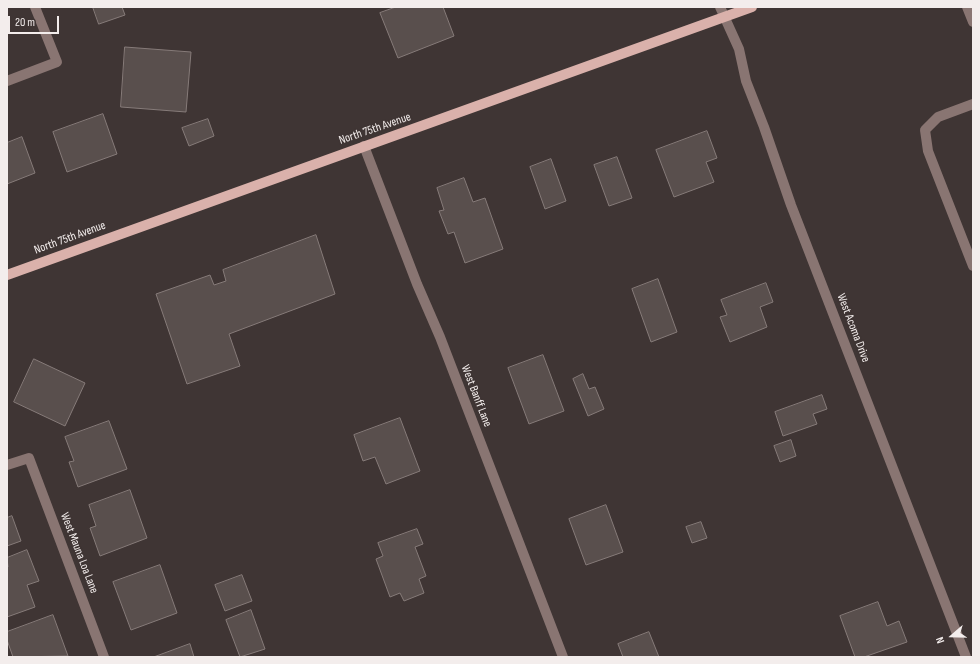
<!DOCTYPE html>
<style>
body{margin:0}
#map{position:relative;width:980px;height:664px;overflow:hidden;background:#3f3534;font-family:"Sofia Sans Condensed",sans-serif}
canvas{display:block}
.frame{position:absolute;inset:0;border:8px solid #f3edec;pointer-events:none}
.north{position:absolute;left:932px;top:616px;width:40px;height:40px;-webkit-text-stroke:3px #3f3534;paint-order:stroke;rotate:250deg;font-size:11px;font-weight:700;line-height:16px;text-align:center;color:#f3edec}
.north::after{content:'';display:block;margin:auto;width:14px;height:18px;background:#f3edec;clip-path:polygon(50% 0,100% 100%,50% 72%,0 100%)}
.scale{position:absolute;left:8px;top:16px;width:51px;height:18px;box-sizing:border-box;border:2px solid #f3edec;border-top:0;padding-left:5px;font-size:12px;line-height:14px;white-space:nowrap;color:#f3edec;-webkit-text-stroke:3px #3f3534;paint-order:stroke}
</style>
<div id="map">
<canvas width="980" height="664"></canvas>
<div class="frame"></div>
<div class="north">N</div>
<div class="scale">20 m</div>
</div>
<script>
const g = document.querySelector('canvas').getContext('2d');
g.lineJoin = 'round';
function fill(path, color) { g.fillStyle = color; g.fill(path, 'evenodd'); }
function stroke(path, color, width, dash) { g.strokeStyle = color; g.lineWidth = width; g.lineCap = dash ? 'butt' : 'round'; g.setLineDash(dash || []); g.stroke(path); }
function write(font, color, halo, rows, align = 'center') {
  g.font = font + ' "Sofia Sans Condensed",sans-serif'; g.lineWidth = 3; g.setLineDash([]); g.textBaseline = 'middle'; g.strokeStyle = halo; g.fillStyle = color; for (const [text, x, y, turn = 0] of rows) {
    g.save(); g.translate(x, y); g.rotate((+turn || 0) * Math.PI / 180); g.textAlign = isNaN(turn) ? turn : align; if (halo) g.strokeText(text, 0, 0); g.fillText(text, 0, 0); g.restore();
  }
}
const building = new Path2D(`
 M 93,7 L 122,7 L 125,15 L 99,24 Z
 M 396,7 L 443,7 L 454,36 L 398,58 L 380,13 Z
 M 125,47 L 191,52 L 186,112 L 121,107 Z
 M 103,114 L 117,154 L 67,172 L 53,132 Z
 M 208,119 L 214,136 L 189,146 L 182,128 Z
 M 707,131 L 717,158 L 706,162 L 714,182 L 674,197 L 656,150 Z
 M 22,137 L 35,173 L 7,184 L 7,143 Z
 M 617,157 L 632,198 L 609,206 L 594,165 Z
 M 551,159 L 566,201 L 545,209 L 530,167 Z
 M 464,178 L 473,202 L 485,198 L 503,249 L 465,263 L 454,232 L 448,234 L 439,211 L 444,210 L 437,188 Z
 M 316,235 L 335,294 L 229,334 L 240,366 L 187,384 L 156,294 L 210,275 L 214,285 L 226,281 L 223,270 Z
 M 658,279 L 677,332 L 651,342 L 632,289 Z
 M 766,283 L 773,302 L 760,307 L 767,327 L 730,342 L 720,317 L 727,315 L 721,300 Z
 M 543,355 L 564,411 L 529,424 L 508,368 Z
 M 34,359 L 85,383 L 65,426 L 14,402 Z
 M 583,374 L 589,389 L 595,387 L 604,409 L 588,416 L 573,379 Z
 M 822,395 L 827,409 L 813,414 L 817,424 L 783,436 L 775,412 Z
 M 400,418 L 420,471 L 386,484 L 375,457 L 363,461 L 354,435 Z
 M 109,421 L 127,469 L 78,487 L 69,462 L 74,461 L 65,437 Z
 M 791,440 L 796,456 L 780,462 L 774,446 Z
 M 130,490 L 147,538 L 100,556 L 90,528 L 96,526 L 89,505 Z
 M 606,505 L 623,552 L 586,565 L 569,519 Z
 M 12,516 L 21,541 L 7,546 L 7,518 Z
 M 701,522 L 707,538 L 692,543 L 686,527 Z
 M 417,529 L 423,544 L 415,547 L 426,576 L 419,579 L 424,593 L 404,601 L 400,593 L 390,597 L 376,559 L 383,556 L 378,543 Z
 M 27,550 L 39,581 L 27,585 L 35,607 L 7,617 L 7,567 L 8,567 L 7,558 Z
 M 160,565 L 177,613 L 131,630 L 113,582 Z
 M 242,575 L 252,601 L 225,611 L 215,585 Z
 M 878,602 L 887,626 L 899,621 L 907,642 L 864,657 L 855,657 L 840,616 Z
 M 251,610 L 265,649 L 240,657 L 226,620 Z
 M 53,615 L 68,656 L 13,657 L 7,640 L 7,632 Z
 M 649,632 L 659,657 L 623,657 L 618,644 Z
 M 190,644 L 194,657 L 154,657 Z`);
const minor = new Path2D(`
 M 720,7 L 739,49 L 746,81 L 764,127 L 791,205 L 966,657
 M 967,7 L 973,22
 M 7,81 L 57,62 L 35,7
 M 973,104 L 938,117 L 925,130 L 928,151 L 973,266
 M 364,146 L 417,284 L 440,337 L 563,657
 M 7,465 L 29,458 L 104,657`);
const major = new Path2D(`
 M 7,275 L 752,7`);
const streetNames = [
 ["North 75th Avenue",375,129,-19],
 ["North 75th Avenue",70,238,-20],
 ["West Acoma Drive",853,328,69],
 ["West Banff Lane",476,396,69],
 ["West Mauna Loa Lane",79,553,69]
];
fill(building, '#594f4d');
stroke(building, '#867b79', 1);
stroke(minor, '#897572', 10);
stroke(major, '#dab1ab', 10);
write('12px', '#f3edec', '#3f3534', streetNames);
</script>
